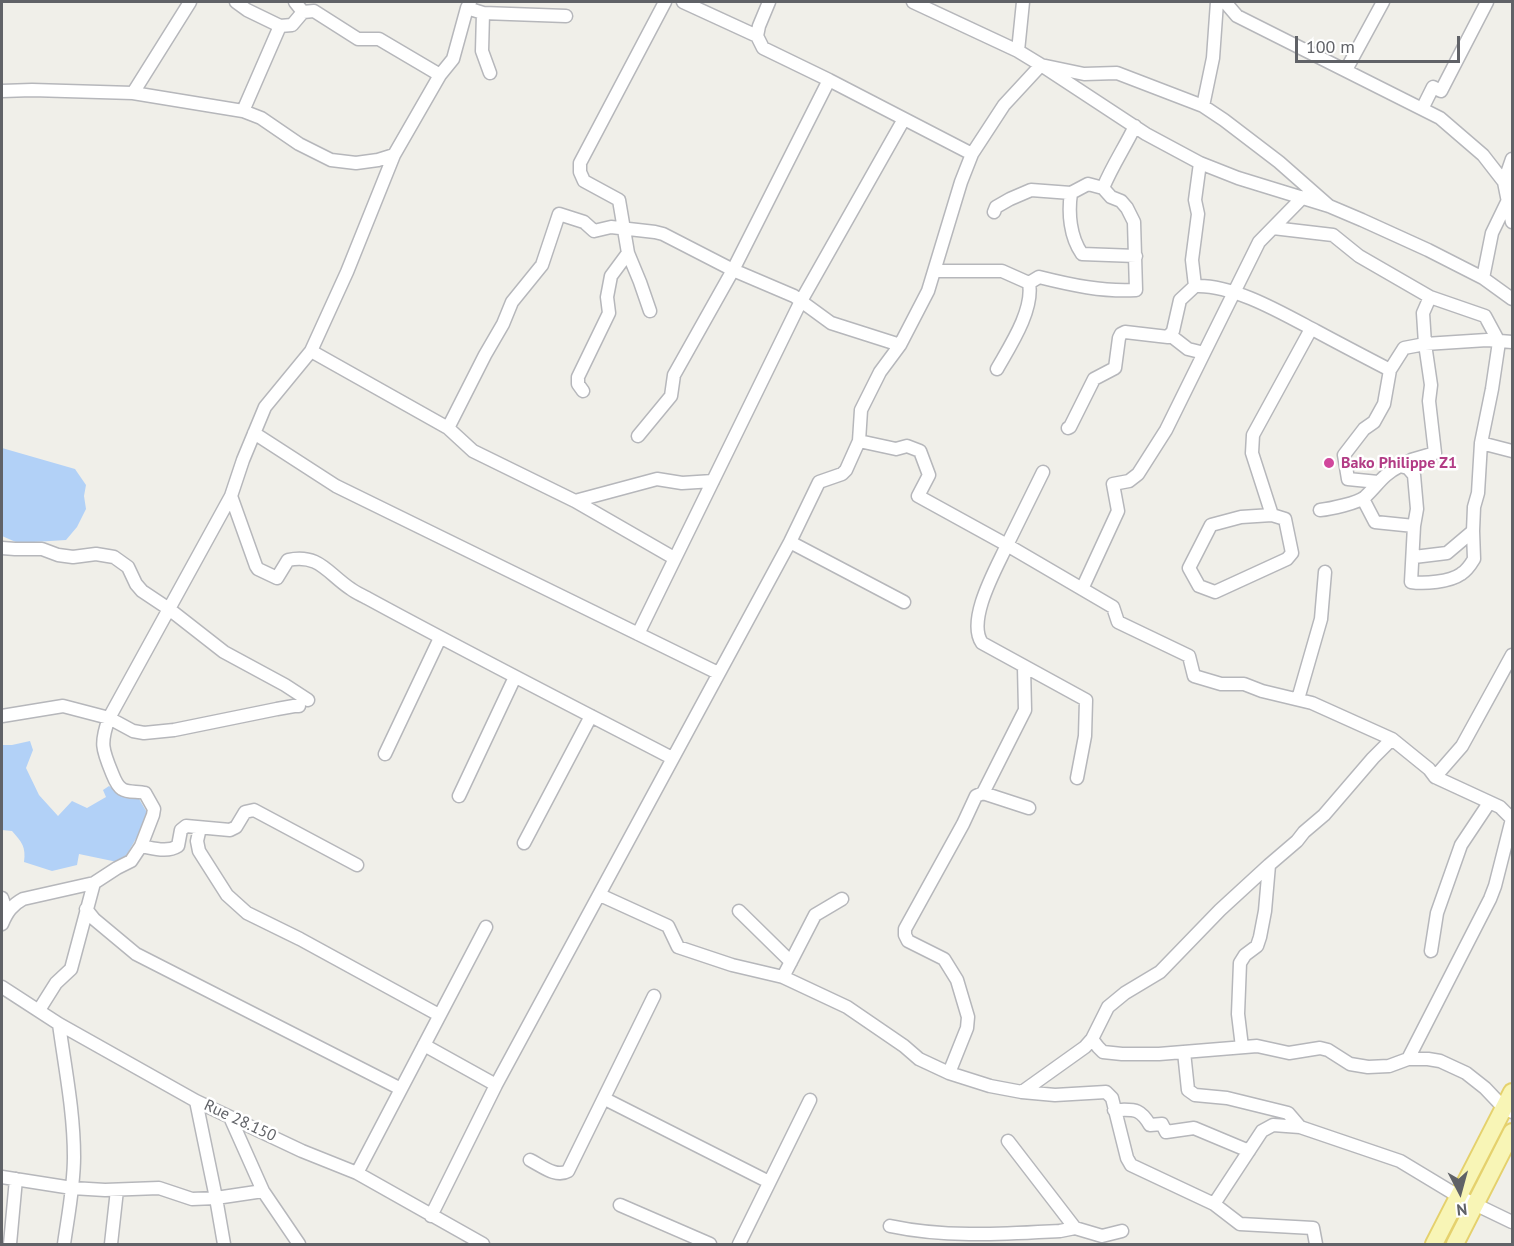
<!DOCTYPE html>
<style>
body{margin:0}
#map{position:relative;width:1514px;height:1246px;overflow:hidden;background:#f0efe9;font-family:"PT Sans",sans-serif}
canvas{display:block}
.frame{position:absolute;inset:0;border:3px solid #606267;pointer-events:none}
.north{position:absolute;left:1430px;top:1162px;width:60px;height:60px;-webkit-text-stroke:4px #fff;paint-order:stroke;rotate:174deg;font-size:16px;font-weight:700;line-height:24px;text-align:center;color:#606267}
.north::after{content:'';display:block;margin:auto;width:21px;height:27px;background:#606267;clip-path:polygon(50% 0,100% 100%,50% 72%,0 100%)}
.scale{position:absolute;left:1295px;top:36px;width:165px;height:27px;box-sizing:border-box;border:3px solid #606267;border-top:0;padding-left:8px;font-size:18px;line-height:21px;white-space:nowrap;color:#606267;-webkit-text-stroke:4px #fff;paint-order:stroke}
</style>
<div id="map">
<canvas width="1514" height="1246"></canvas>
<div class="frame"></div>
<div class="north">N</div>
<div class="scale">100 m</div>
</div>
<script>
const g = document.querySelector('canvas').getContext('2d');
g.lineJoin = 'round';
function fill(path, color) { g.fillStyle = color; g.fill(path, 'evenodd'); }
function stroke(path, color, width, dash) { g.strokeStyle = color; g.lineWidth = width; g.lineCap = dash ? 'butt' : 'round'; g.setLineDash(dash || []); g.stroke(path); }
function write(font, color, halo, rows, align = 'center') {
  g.font = font + ' "PT Sans",sans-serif'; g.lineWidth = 5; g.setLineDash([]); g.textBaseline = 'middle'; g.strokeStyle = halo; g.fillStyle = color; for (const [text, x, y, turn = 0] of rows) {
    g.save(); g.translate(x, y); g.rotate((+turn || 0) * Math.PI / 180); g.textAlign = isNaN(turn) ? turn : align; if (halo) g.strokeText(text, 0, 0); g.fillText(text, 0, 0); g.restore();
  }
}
const water = new Path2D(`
 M 2,448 L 75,469 L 86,485 L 84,496 L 86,509 L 77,527 L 66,540 L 18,543 L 2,536 Z
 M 30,741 L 33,750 L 26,768 L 39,795 L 58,816 L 72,801 L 87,808 L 106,797 L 103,790 L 109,786 L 127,798 L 138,797 L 149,816 L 122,863 L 79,854 L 77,865 L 52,871 L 24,862 C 26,847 22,842 12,831 L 2,830 L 2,745 L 12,745 Z`);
const minor = new Path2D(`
 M 236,2 L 247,10 L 280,26 L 292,25 L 303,12 L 314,11 L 358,39 L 379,39 L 440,75
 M 295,2 L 303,12
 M 683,2 L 757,36
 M 769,2 L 759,26 L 757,36 L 763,48 L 829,80 L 972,154
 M 913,2 L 1018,51 L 1041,65 L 1146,134 L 1200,163 L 1238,178 L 1329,206 L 1362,220 L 1428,250 L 1483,278 L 1512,299
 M 1225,2 L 1237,16 L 1440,118 L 1483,155 L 1504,182 L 1512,186
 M 467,8 L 483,13 L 566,16
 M 483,13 L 482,51 L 490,73
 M 1018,51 L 1023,2
 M 1346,70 L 1383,2
 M 2,91 L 32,90 L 133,93 L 243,111 L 261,118 L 299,144 L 331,160 L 356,163 L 378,160 L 394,155
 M 133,93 L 190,2
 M 1203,106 L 1213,58 L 1217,2
 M 1422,109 L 1433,87 L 1441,91 L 1487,2
 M 243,111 L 280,26
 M 1512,159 L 1504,182 L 1512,222
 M 1103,188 L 1088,184 L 1071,193 C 1068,213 1070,237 1082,254 L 1136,256
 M 994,212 L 996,207 L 1010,199 L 1031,190 L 1071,193
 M 1273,228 L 1333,235 L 1359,256 L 1430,297 L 1485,316 L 1499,342 L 1492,389 L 1481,443 L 1478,493 L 1474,507 L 1473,531 L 1474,559 C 1471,564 1466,571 1461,574 C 1450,582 1424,584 1411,582 L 1414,526 L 1417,509 L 1414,475 L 1408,468 L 1400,466 C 1382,475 1378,485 1365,497 C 1358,503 1330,509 1320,510
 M 628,253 L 640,282 L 650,311
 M 934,271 L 1002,271 L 1029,283 C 1034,310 1010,346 997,369
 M 1483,278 L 1492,233 L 1508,200
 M 1029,283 L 1039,277 C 1071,285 1103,292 1136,290 L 1134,222 L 1127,208 L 1121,201 L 1111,197 L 1103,188 C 1112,166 1125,147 1135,126
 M 1195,286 L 1192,260 L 1198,214 L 1195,200 L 1200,163
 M 311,351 L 448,428 L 473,451 L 575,501 L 674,558
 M 1204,353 L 1259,242 L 1303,197
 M 583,391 L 578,384 L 578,377 L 609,313 L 607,297 L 611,276 L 628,253 L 619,200 L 584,181 L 580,172 L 580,163 L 665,2
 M 448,428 L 485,355 L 503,324 L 512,302 L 542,265 L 559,214 L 584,222 L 594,231 L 611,227 L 655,232 L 663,234 L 733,270 L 794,296 L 831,323 L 900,345
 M 1068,428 L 1070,427 L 1094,379 L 1115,368 L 1119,338 L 1121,334 L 1125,332 L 1168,337 L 1173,331 L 1180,300 L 1195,286 C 1233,284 1282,313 1316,331 C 1340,344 1365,357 1390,370 L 1404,348 L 1425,344 L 1487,340 L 1512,342
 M 254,433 L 336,486 L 718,673
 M 638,436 L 671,396 L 674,375 L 733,270 L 829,80
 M 859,441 L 896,449 L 907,446 L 920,451 L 929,475 L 918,496 L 1007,545 L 1043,472
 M 1481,443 L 1512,451
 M 1408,468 L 1411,460 L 1435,453 L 1429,401 L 1431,385 L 1425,344 L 1423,313 L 1430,297
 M 1378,482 L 1348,479 L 1344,455 L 1364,429 L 1374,422 L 1384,404 L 1390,370
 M 231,496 L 256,566 L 258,569 L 277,578 L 288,560 C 319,553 328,574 351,589 C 356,593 362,595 367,598 C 468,653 570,705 672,758
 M 1363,499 L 1375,522 L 1414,526
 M 575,501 L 657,479 L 682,483 L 713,481
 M 1272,515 L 1285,519 L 1292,553 L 1287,559 L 1215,592 L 1199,586 L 1189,568 L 1211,525 L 1241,517 Z
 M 1272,515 L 1252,453 L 1253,435 L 1311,329
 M 790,542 L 904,602
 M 2,548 L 15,549 L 42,549 L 58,555 L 73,557 L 96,554 L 114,557 L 128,567 L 136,584 L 142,591 L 169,609 L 224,652 L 285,685 L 308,700
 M 1414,557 L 1447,553 L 1473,531
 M 1082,589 L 1118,511 L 1113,484 L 1129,481 L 1138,474 L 1166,430 L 1204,353 L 1188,349 L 1170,335
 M 638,634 L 801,301 L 904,119
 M 1298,699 L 1321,619 L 1325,572
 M 2,716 L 63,706 L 109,718 L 133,731 L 144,733 L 174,730 L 277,709 L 294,706 L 299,706
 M 385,754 L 440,638
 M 1435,777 L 1462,746 L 1512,655
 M 1077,778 L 1085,736 L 1086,700 L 982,643 C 966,620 997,567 1007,545 L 1113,607 L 1118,622 L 1189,656 L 1194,676 L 1221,684 L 1244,684 L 1262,691 L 1312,703 L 1392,739 L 1429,769 L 1435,777 L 1500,807 L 1512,819
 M 983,793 L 1025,710 L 1024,667
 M 459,796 L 515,677
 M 200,828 L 197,841 L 199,851 L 227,895 L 247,913 L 300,939 L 439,1015
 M 524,843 L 591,716
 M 141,846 C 153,848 167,853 178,846 L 181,830 L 186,826 L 230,830 L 236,827 L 245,812 L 254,810 L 357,865
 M 600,895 L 668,926 L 678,947 L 732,965 L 783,977 L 847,1007 L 904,1046 L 919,1059 L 949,1073 L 990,1086 L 1022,1092 L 1055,1095 L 1106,1092 L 1112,1098 L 1127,1158 L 1131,1165 L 1214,1204 L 1240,1224 L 1313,1228 L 1316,1244
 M 2,898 L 7,913
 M 86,909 L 94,919 L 136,954 L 401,1089
 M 739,911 L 791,962
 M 2,924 C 7,912 12,905 23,899 L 94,883 L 117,868 L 131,861 L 141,846 L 153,815 L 154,809 L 145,793 C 138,791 128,793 122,789 C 117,786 114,778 112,773 C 102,749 100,743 109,718 L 231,496 L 243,460 L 265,407 L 311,351 L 347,272 L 394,155 L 440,75 L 453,59 L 467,8 L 470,2
 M 1431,951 L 1437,913 L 1461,845 L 1489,803
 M 783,977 L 815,915 L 842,899
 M 2,987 L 59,1024 L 196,1101 L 302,1151 L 357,1173 L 483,1244
 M 39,1010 L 56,983 L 71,969 L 94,883
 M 59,1024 C 65,1068 74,1112 74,1157 C 74,1186 68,1216 64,1244
 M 1092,1039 L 1098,1047 L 1103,1052 L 1122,1054 L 1159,1054 L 1257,1046 L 1289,1053 L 1320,1048 L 1328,1050 L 1350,1064 L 1368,1067 L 1389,1066 L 1408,1059 L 1428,1059 L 1440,1061 L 1466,1073 L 1485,1088 L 1504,1108 L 1512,1112
 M 424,1045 L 496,1085
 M 1242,1047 L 1238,1014 L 1240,963 L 1245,955 L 1257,946 L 1260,937 L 1265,911 L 1269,865
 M 1184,1052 L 1188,1090 L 1195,1095 L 1227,1098 L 1288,1113 L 1300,1127 L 1400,1161 L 1458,1196 L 1512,1222
 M 1408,1059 L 1490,899 L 1495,886 L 1512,819
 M 949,1073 L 967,1028 L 968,1017 L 957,980 L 944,959 L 908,941 L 905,935 L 905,929 L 963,824 L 976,796 L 983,793 L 1029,808
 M 1022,1092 L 1085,1047 L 1092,1039 L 1108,1007 L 1125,993 L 1160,972 L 1220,910 L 1269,865 L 1297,841 L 1304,832 L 1324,815 L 1373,758 L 1392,739
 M 605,1099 L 769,1182
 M 196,1101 L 216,1198 L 224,1244
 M 1114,1110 C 1134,1110 1139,1107 1150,1125 L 1162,1124 L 1166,1132 L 1194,1128 L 1249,1151
 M 1008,1141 L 1075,1228
 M 530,1160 C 542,1166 556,1178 568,1171 L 654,996
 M 357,1173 L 486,927
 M 2,1177 L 72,1188 L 105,1190 L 159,1188 L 192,1199 L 216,1198 L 263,1191 L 230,1117
 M 263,1191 L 299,1244
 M 1214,1204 L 1262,1131 L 1273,1125 L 1300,1127
 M 620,1205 L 710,1244
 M 431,1216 L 496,1085 L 790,542 L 819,482 L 842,474 L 846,470 L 859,441 L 861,410 L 880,372 L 900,345 L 928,291 L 961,182 L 972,154 L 1004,105 L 1041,65 L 1084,74 L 1117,73 L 1203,106 L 1224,120 L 1279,162 L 1329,206
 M 890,1226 C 946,1238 1003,1234 1060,1231 L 1075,1228 L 1102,1236 L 1122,1231
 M 10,1244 L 16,1179
 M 111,1244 L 117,1190
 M 739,1244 L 810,1100`);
const major = new Path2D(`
 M 1434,1244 L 1512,1092
 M 1455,1244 L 1512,1132`);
const markers = [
 [1329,463,6,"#d1479c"]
];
const hotelNames = [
 ["Bako Philippe Z1",1341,463]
];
const streetNames = [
 ["Rue 28.150",240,1121,25]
];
fill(water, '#b2d1f7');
stroke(minor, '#b6b7bb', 15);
stroke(major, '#e5d16d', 20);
stroke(minor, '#fff', 12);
stroke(major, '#f8f5b6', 16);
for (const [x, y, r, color] of markers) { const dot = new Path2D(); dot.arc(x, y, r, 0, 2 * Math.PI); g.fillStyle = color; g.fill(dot); stroke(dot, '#fff', 2); }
write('bold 16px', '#b23c85', '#fff', hotelNames, 'left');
write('16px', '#606267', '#fff', streetNames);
</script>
